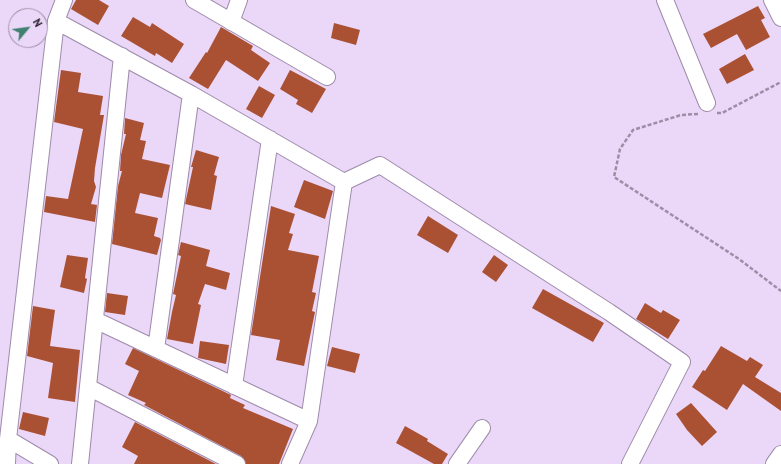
<!DOCTYPE html>
<style>
body{margin:0}
#map{position:relative;width:781px;height:464px;overflow:hidden;background:#ebd7f8;font-family:"PT Sans",sans-serif}
canvas{display:block}
.north{position:absolute;left:8px;top:8px;width:40px;height:40px;box-sizing:border-box;background:#ebd7f8;border:1px solid #9d8ea6;border-radius:50%;rotate:61deg;font-size:11px;font-weight:700;line-height:16px;text-align:center;color:#27202c}
.north::after{content:'';display:block;margin:auto;width:14px;height:18px;background:#3f8070;clip-path:polygon(50% 0,100% 100%,50% 72%,0 100%)}
</style>
<div id="map">
<canvas width="781" height="464"></canvas>
<div class="north">N</div>
</div>
<script>
const g = document.querySelector('canvas').getContext('2d');
g.lineJoin = 'round';
function fill(path, color) { g.fillStyle = color; g.fill(path, 'evenodd'); }
function stroke(path, color, width, dash) { g.strokeStyle = color; g.lineWidth = width; g.lineCap = dash ? 'butt' : 'round'; g.setLineDash(dash || []); g.stroke(path); }
const building = new Path2D(`
 M 76,0 L 99,0 L 109,6 L 98,25 L 71,9 Z
 M 758,6 L 765,18 L 761,20 L 770,37 L 746,50 L 737,34 L 711,48 L 703,34 Z
 M 133,17 L 150,27 L 152,23 L 184,44 L 172,63 L 156,53 L 155,56 L 121,36 Z
 M 334,23 L 360,30 L 356,45 L 331,38 Z
 M 221,27 L 253,46 L 251,50 L 270,63 L 258,81 L 226,60 L 208,89 L 189,78 L 206,52 L 207,53 Z
 M 745,54 L 754,70 L 727,84 L 719,69 Z
 M 61,70 L 81,73 L 78,92 L 103,96 L 100,115 L 104,115 L 95,168 L 94,181 L 96,187 L 91,204 L 97,205 L 95,222 L 44,212 L 46,196 L 68,199 L 83,129 L 54,122 Z
 M 290,70 L 326,89 L 312,113 L 296,104 L 298,100 L 280,89 Z
 M 259,86 L 275,95 L 262,118 L 246,109 Z
 M 125,118 L 144,123 L 140,140 L 146,141 L 142,159 L 170,165 L 162,198 L 140,193 L 135,213 L 158,218 L 154,236 L 160,238 L 161,240 L 157,255 L 112,244 L 118,186 L 122,171 L 120,171 L 121,155 L 126,134 L 124,134 Z
 M 196,150 L 219,157 L 214,175 L 217,176 L 211,210 L 185,204 L 193,167 L 191,167 Z
 M 304,180 L 333,191 L 325,219 L 294,207 Z
 M 271,206 L 295,214 L 289,233 L 293,234 L 288,250 L 319,256 L 312,292 L 316,293 L 312,311 L 315,312 L 304,366 L 276,360 L 280,340 L 251,335 Z
 M 428,216 L 458,235 L 448,253 L 417,235 Z
 M 181,242 L 210,250 L 206,266 L 230,273 L 226,290 L 205,284 L 198,304 L 201,305 L 193,344 L 167,339 L 172,312 L 176,295 L 173,294 L 181,256 L 178,255 Z
 M 67,255 L 88,258 L 85,278 L 87,279 L 84,293 L 60,287 Z
 M 494,255 L 508,265 L 496,282 L 482,272 Z
 M 543,289 L 604,323 L 593,342 L 532,308 Z
 M 107,293 L 128,296 L 125,315 L 105,312 Z
 M 645,303 L 661,313 L 663,310 L 680,320 L 668,339 L 636,319 Z
 M 33,306 L 55,310 L 50,346 L 80,350 L 75,402 L 48,398 L 53,363 L 27,356 Z
 M 200,341 L 229,345 L 226,364 L 198,358 Z
 M 721,346 L 747,361 L 750,357 L 763,365 L 755,377 L 781,393 L 781,411 L 743,384 L 727,410 L 692,387 L 703,370 L 705,371 Z
 M 332,347 L 360,354 L 355,373 L 327,366 Z
 M 133,348 L 231,395 L 230,398 L 245,405 L 243,408 L 293,429 L 279,464 L 246,464 L 241,456 L 144,405 L 146,403 L 128,395 L 139,371 L 125,364 Z
 M 691,403 L 717,432 L 702,446 L 687,430 L 676,414 Z
 M 23,412 L 49,418 L 45,436 L 19,429 Z
 M 135,422 L 216,464 L 134,464 L 138,456 L 122,447 Z
 M 405,426 L 428,439 L 427,441 L 448,454 L 442,464 L 434,464 L 396,443 Z`);
const path = new Path2D(`
 M 717,113 L 722,113 L 781,82
 M 698,114 L 681,115 L 633,130 L 620,149 L 614,177 L 739,259 L 781,291`);
const minor = new Path2D(`
 M 194,0 L 327,77
 M 665,0 L 707,103
 M 772,0 L 781,18
 M 56,21 L 191,94 L 344,182
 M 231,22 L 239,0
 M 95,320 L 309,421
 M 156,349 L 191,94
 M 234,386 L 270,139
 M 88,387 L 237,464
 M 8,439 L 50,464
 M 7,464 L 8,439 L 56,21 L 64,0
 M 80,464 L 122,56
 M 290,464 L 309,421 L 344,182 L 380,165 L 609,312 L 682,362 L 630,464
 M 457,464 L 482,428
 M 774,464 L 781,454`);
fill(building, '#aa5134');
stroke(minor, '#9e8baa', 18);
stroke(path, '#9c8ea6', 2.5, [4, 2]);
stroke(minor, '#fff', 16);
</script>
